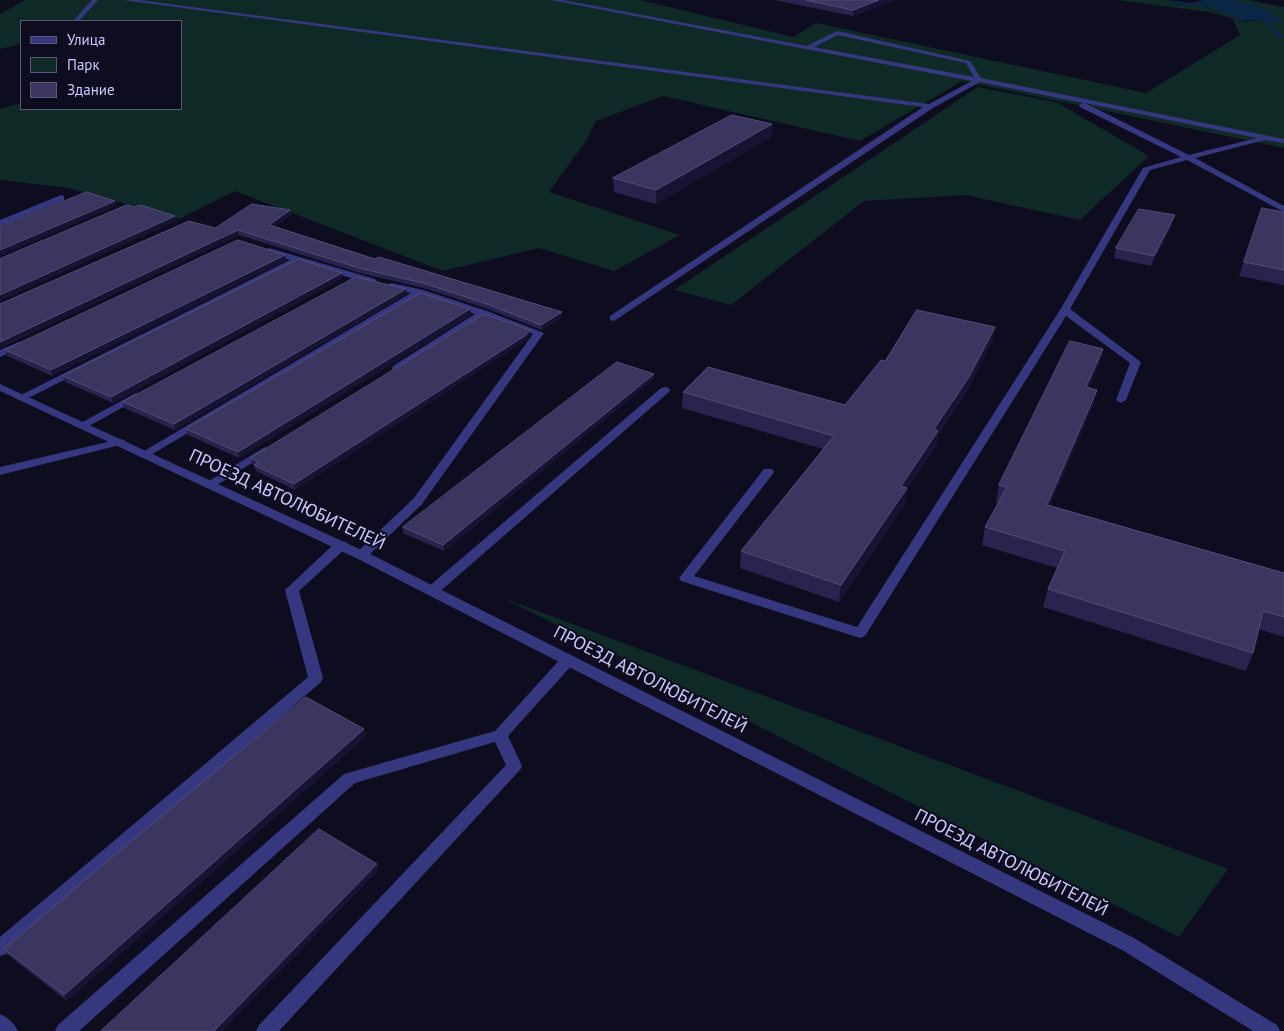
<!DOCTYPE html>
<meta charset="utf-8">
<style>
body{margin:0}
#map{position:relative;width:1284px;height:1031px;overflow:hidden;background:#0e0c1f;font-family:"PT Sans",sans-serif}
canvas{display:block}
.legend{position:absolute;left:20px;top:20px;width:162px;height:90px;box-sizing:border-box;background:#0e0c1f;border:1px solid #5a5879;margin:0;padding:6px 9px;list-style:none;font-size:15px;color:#cccaff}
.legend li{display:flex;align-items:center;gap:10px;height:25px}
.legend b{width:25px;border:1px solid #5a5879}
</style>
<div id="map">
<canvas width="1284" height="1031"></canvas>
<ul class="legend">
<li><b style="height:6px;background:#36387f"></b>Улица</li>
<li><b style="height:14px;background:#0f2926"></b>Парк</li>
<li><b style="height:14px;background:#3b3660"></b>Здание</li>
</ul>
</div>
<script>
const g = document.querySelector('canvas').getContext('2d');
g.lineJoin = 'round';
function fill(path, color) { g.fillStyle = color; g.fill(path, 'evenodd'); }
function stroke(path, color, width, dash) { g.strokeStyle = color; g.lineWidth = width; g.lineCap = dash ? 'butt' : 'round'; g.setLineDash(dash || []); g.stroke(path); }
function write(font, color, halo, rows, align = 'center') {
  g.font = font + ' "PT Sans",sans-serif'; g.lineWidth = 4; g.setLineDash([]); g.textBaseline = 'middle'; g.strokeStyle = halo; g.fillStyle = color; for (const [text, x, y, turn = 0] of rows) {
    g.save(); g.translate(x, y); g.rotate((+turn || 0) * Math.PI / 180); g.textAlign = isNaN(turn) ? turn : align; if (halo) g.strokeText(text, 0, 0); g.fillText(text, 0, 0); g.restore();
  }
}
const green = new Path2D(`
 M 25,0 L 640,0 L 793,37 L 816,23 L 1146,93 L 1240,35 L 1232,18 L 1208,12 L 1117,0 L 1168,0 L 1175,4 L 1212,7 L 1213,10 L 1237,17 L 1244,22 C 1257,18 1270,26 1283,20 L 1259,6 L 1230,0 L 1248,0 L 1284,7 L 1284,148 L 962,81 L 860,141 L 663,96 L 596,121 L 586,141 L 549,192 L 680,235 L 614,271 L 539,248 L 443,271 L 235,191 L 179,219 L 69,188 L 0,180 L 0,109 L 21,103 L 21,109 L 181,109 L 181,21 L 21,21 L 21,44 L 0,49 L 0,14 Z
 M 978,87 L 1056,102 L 1149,156 L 1080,220 L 965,195 L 864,201 L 731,305 L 674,290 Z
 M 503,598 L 1228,869 L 1179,937 Z`);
const water = new Path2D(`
 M 1168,0 L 1192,3 L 1203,0 L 1233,0 L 1259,6 L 1284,20 C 1272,25 1262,20 1250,20 C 1245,20 1244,22 1238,20 L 1237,17 L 1213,10 L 1212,7 L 1175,4 Z`);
const stream = new Path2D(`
 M 1256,15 L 1258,15 L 1273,25 L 1269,26 L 1256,17 Z
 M 1271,27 L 1275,27 L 1279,33 L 1284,35 L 1284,38 L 1275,35 Z`);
const lane = new Path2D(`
 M 92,0 L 98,0 L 79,21 L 73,21 Z
 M 123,0 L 139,0 L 929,104 L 972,81 L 551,0 L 563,0 L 807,46 L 837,31 L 970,61 L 981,78 L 1284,139 L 1284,143 L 1265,140 L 1195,158 L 1284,206 L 1284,212 L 1187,160 L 1150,170 L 1070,309 L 1141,362 L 1126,400 L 1121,403 L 1116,400 L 1130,363 L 1066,316 L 865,636 L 860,638 L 681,581 L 679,578 L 764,469 L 772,469 L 774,472 L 772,475 L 694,576 L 857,627 L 1060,310 L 1143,168 L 1181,157 L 1080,107 L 1079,105 L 1083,103 L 980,82 L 933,108 L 614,321 L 610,320 L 610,316 L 923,107 ZM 838,35 L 966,63 L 974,77 L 814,47 ZM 1085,103 L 1257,138 L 1189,155 Z
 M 61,195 L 64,196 L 64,200 L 0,226 L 0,220 Z
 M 269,248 L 375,279 L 377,281 L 372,284 L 299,263 L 26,399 L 22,400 L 17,397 L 290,260 L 266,253 L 264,251 Z
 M 392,283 L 423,290 L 487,311 L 544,333 L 422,504 L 366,558 L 361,559 L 354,555 L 414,498 L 533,334 L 484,317 L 401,370 L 393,370 L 392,368 L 393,366 L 475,314 L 421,296 L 149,456 L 141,456 L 139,454 L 411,293 L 389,288 L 389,284 Z
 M 19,342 L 24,345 L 23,347 L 0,357 L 0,350 Z
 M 665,387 L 669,388 L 670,390 L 669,392 L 437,594 L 427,594 L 425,591 L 427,588 L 661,388 Z
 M 136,393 L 140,394 L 141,396 L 140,398 L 87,427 L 83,428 L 77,425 Z
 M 120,439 L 124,440 L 126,442 L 124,444 L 0,475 L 0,467 Z
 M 265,447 L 271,450 L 269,452 L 214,487 L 206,487 L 204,484 Z
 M 341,541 L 346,542 L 347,545 L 346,548 L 299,591 L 323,678 L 321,682 L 6,954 L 0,956 L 0,937 L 308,677 L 285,590 L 336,542 Z
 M 568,655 L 573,656 L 575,660 L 573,664 L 508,736 L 522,766 L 520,770 L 279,1031 L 256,1031 L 259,1025 L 506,765 L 495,742 L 355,783 L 79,1031 L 55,1031 L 58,1025 L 344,774 L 495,731 L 563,656 Z
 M 0,1014 C 9,1018 14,1023 18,1031 L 0,1031 Z`);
const street = new Path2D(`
 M 0,384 L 366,552 L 1134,938 L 1277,1025 L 1280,1031 L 1253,1031 L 1122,950 L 356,558 L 0,391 Z`);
const wall = new Path2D(`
 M 774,0 L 896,0 L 853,16 Z
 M 772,124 L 771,137 L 656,204 L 614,192 L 613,178 Z
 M 290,210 L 291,215 L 275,226 L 375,259 L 562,312 L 562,317 L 542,330 L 488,309 L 424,288 L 360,273 L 239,235 L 0,348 L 0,304 L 215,228 Z
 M 1284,212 L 1284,285 L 1239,276 L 1244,262 Z
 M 1172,225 L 1151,266 L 1114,258 L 1116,248 Z
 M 285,255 L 286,260 L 52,376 L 7,356 L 5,350 Z
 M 342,273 L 343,278 L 113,403 L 65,382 L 63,376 Z
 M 406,289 L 407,294 L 175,430 L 124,408 L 123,402 Z
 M 471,315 L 239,458 L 188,435 L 186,429 Z
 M 995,327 L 992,341 L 966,393 L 938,435 L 936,446 L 907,488 L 905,504 L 839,602 L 740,568 L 741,551 L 823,449 L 682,408 L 683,392 L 845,405 L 885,361 Z
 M 530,335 L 526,340 L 295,490 L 256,471 L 254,465 L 252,464 L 251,458 Z
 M 1103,349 L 1099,364 L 1089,388 L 1097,390 L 1093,406 L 1050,505 L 1284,573 L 1284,637 L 1258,629 L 1253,653 L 1246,671 L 1043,607 L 1048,589 L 1057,568 L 982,545 L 985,527 L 999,503 L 996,502 L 999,485 Z
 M 654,379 L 444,551 L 403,533 L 403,527 Z
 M 364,729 L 366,736 L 67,1001 L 8,955 L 4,949 Z`);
const shadedWall = new Path2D(`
 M 879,0 L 896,0 L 853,16 L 853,10 Z
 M 772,124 L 771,137 L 656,204 L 656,190 Z
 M 115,201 L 116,206 L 0,256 L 0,250 Z
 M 290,210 L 291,215 L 270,230 L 269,225 Z
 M 1175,215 L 1172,225 L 1151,266 L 1154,256 Z
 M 175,216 L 176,221 L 0,301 L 0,295 Z
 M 238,230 L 239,235 L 0,348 L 0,342 Z
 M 285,255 L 286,260 L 52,376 L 51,370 Z
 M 342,273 L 343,278 L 113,403 L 111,397 Z
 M 406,289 L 407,294 L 175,430 L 174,424 Z
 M 470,309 L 471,315 L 239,458 L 238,452 Z
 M 562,312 L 562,317 L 542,330 L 541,325 Z
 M 995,327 L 992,341 L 966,393 L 938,435 L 936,446 L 907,488 L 905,504 L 839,602 L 841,585 Z
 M 530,330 L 530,335 L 526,340 L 295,490 L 294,484 Z
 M 1103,349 L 1099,364 L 1082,403 L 1086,387 Z
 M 654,374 L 654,379 L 444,551 L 443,545 Z
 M 1097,390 L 1093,406 L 1043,522 L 1047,505 Z
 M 364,729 L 366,736 L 67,1001 L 64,995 Z
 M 377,864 L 378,871 L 222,1031 L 214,1031 Z`);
const building = new Path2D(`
 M 806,0 L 879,0 L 853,10 Z
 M 732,115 L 772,124 L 656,190 L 613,178 Z
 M 87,192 L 115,201 L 0,250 L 0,227 Z
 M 252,204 L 290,210 L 269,225 L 375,259 L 379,257 L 562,312 L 541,325 L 487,304 L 423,283 L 359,268 L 238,230 L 0,342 L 0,304 L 189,221 L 215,228 Z
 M 127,205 L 134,207 L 141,205 L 175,216 L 0,295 L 0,259 Z
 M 1262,208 L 1284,212 L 1284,270 L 1244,262 Z
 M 1139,209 L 1175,215 L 1154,256 L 1116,248 Z
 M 238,240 L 285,255 L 51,370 L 5,350 Z
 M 299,259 L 342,273 L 111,397 L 63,376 Z
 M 356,277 L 406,289 L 174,424 L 123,402 Z
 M 421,293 L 470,309 L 238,452 L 186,429 Z
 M 917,310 L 995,327 L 969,377 L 934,429 L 938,431 L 901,486 L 907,488 L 841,585 L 741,551 L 834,436 L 683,392 L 708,367 L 845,405 L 881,360 L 885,361 Z
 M 484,314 L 530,330 L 526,335 L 294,484 L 254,465 L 259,462 L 251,458 Z
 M 1070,341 L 1103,349 L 1086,387 L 1097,390 L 1047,505 L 1284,573 L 1284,617 L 1263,611 L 1253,653 L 1048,589 L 1065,551 L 985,527 L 1007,487 L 999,485 Z
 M 617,362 L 654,374 L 443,545 L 403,527 Z
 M 306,697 L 364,729 L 64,995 L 4,949 L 94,872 Z
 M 319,829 L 377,864 L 214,1031 L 101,1031 Z`);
const streetNames = [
 ["ПРОЕЗД АВТОЛЮБИТЕЛЕЙ",287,500,25],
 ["ПРОЕЗД АВТОЛЮБИТЕЛЕЙ",650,680,27],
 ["ПРОЕЗД АВТОЛЮБИТЕЛЕЙ",1011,863,27]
];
fill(green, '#0f2926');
fill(water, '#0b2544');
fill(stream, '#0b2544');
fill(lane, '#36387f');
fill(street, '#36387f');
fill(wall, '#29244d');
fill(shadedWall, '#171333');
fill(building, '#3b3660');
stroke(building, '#524d79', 1);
write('18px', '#cccaff', '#0e0c1f', streetNames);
</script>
